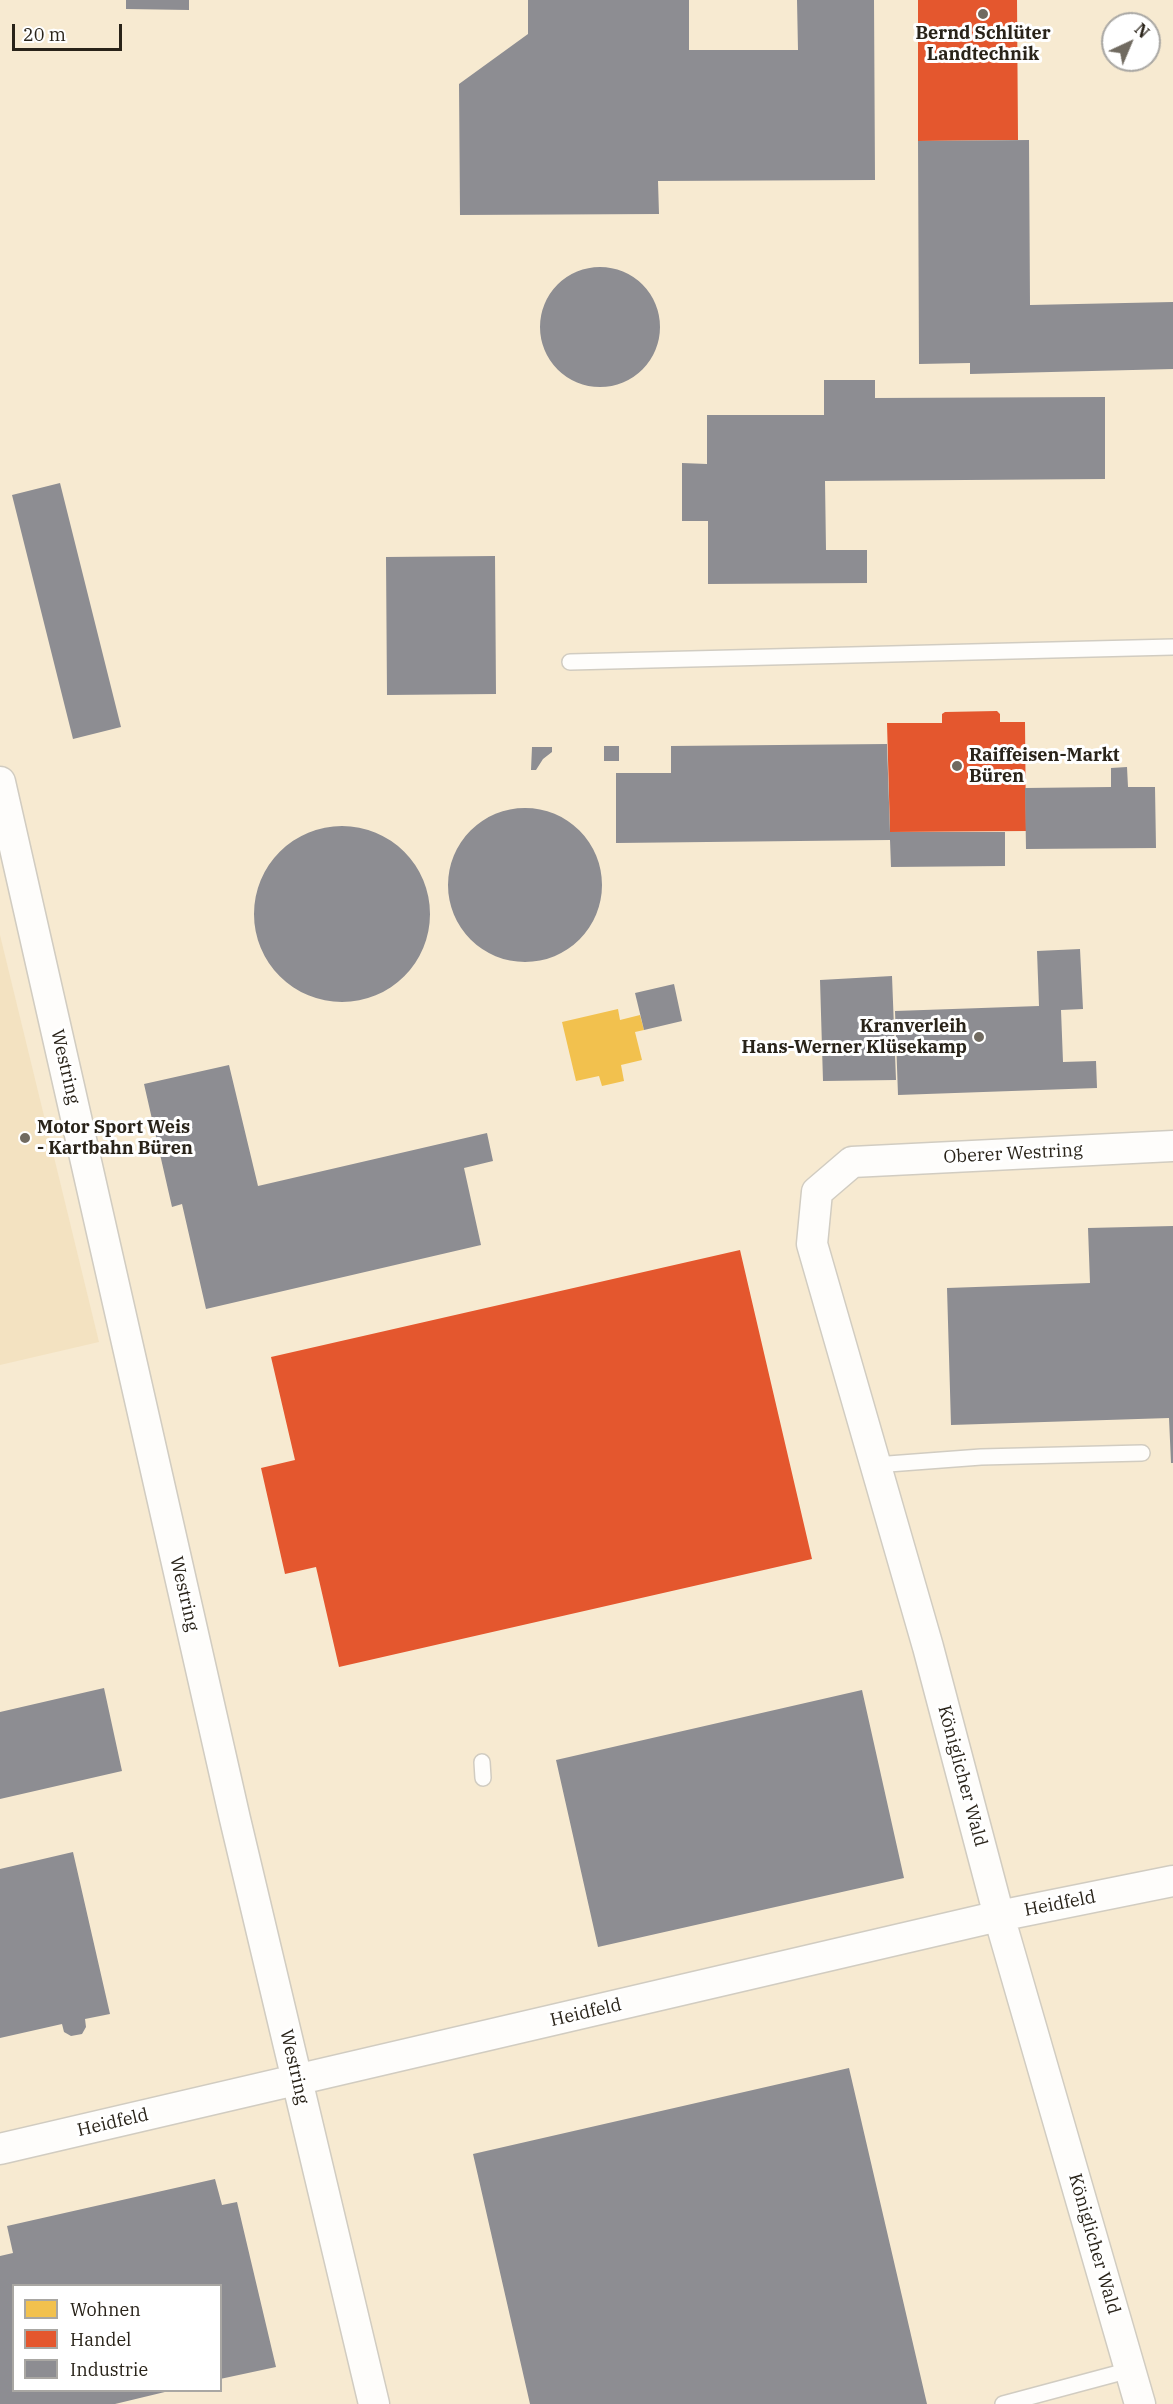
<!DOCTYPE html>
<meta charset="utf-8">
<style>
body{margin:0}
#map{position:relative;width:1173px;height:2404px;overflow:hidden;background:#f5efe3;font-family:"IBM Plex Serif",serif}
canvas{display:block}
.legend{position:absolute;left:12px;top:2284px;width:210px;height:108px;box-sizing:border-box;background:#fff;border:2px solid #a9a7a3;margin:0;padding:8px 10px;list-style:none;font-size:18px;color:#292319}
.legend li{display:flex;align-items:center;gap:12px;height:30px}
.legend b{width:30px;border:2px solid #a9a7a3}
.north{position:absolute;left:1101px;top:12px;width:60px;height:60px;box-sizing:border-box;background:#fff;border:2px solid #a9a7a3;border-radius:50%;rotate:44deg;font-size:16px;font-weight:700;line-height:24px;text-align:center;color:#292319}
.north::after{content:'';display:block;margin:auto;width:21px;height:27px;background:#706a60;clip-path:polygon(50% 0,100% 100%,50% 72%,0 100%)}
.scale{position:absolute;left:12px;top:24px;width:110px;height:27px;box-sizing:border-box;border:3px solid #292319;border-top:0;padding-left:8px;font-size:18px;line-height:21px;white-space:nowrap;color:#292319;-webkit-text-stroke:4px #fff;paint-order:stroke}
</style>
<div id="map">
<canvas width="1173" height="2404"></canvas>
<ul class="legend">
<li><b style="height:16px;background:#f2c14e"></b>Wohnen</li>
<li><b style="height:16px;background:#e4572e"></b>Handel</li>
<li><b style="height:16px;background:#8d8d92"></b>Industrie</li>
</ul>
<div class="north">N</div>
<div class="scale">20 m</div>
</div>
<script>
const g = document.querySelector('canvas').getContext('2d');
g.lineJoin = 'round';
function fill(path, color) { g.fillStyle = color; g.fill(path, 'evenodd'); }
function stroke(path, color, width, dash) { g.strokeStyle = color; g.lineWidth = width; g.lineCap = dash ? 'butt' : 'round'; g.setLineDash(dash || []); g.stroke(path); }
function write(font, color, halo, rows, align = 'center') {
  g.font = font + ' "IBM Plex Serif",serif'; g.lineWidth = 6; g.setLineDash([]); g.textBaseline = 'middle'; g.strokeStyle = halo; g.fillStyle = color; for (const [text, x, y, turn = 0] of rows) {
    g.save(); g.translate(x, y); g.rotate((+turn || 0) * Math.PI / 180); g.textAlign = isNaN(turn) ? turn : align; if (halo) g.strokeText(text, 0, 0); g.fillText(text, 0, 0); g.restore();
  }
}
const built = new Path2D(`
 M 0,0 L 1173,0 L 1173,2404 L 0,2404 ZM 1113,24 L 1149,24 L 1149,60 L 1113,60 ZM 14,2286 L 220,2286 L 220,2390 L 14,2390 Z`);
const green = new Path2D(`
 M 0,935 L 99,1342 L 0,1365 Z`);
const homes = new Path2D(`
 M 618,1009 L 620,1020 L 640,1015 L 644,1030 L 635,1032 L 642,1060 L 621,1065 L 624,1081 L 602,1086 L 599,1076 L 576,1081 L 562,1022 Z`);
const shops = new Path2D(`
 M 918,0 L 1017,0 L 1018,140 L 918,141 Z
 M 997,711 L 1000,714 L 1000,722 L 1025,722 L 1026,831 L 890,832 L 887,723 L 942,723 L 942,714 L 945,712 Z
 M 740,1250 L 812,1559 L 339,1667 L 316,1567 L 285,1574 L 261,1468 L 295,1460 L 271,1357 Z`);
const industry = new Path2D(`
 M 126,0 L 189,0 L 189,10 L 126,9 Z
 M 528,0 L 689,0 L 689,50 L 798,50 L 797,0 L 874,0 L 875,180 L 658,181 L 659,214 L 460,215 L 459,84 L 528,34 Z
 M 1029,140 L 1030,305 L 1173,302 L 1173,369 L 970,374 L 970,363 L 919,364 L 918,141 Z
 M540 327a60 60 0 1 1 120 0a60 60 0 1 1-120 0Z
 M 824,380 L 875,380 L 875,398 L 1105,397 L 1105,479 L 825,481 L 826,550 L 867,550 L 867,583 L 708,584 L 708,521 L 682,521 L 682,463 L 707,464 L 707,415 L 824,415 Z
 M 60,483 L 121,727 L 73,739 L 12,495 Z
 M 495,556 L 496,694 L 387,695 L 386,557 Z
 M 887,744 L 890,832 L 1005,832 L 1005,866 L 891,867 L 890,840 L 616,843 L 616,773 L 671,773 L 671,746 Z
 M 604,746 L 619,746 L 619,761 L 604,761 Z
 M 532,747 L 552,747 L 552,752 L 543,759 L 536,770 L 531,770 Z
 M 1127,767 L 1128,787 L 1155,787 L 1156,848 L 1026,849 L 1025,788 L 1111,787 L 1111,768 Z
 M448 885a77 77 0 1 1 154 0a77 77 0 1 1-154 0Z
 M254 914a88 88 0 1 1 176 0a88 88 0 1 1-176 0Z
 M 1080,949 L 1083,1009 L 1061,1010 L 1063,1062 L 1096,1061 L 1097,1088 L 898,1095 L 895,1011 L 1039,1006 L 1037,951 Z
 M 892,976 L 896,1080 L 823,1081 L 820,980 Z
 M 674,984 L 682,1021 L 644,1030 L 635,993 Z
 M 229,1065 L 258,1186 L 487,1133 L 493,1161 L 464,1168 L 481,1245 L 206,1309 L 182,1204 L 172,1207 L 144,1084 Z
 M 1173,1226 L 1173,1463 L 1171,1463 L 1169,1418 L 951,1425 L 947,1288 L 1090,1283 L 1088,1228 Z
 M 104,1688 L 122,1771 L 0,1799 L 0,1712 Z
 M 862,1690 L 904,1878 L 598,1947 L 556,1760 Z
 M 73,1852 L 110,2014 L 85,2019 L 86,2027 L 82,2034 L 71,2036 L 64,2032 L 62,2024 L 0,2038 L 0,1869 Z
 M 849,2068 L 927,2404 L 530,2404 L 473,2154 Z
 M 215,2179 L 222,2205 L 237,2202 L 276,2367 L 220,2379 L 220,2286 L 14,2286 L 14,2390 L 169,2391 L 115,2404 L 0,2404 L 0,2256 L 13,2253 L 7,2226 Z`);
const service = new Path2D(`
 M 570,662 L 1173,647
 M 875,1465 L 981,1457 L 1142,1453
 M 482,1762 L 483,1778
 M 1003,2404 L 1130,2370`);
const minor = new Path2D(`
 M 0,782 L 235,1819 L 374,2404
 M 0,2149 L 999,1916 L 1173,1881
 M 1140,2404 L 999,1916 L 928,1647 L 812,1244 L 817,1192 L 852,1162 L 1173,1146`);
const markers = [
 [983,14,6,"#706a60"],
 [957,766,6,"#706a60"],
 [979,1037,6,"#706a60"],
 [25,1138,6,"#706a60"]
];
const poiNames = [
 ["Bernd Schlüter",983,34,"center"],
 ["Landtechnik",983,55,"center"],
 ["Raiffeisen-Markt",969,756],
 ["Büren",969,777],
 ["Kranverleih",967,1027,"right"],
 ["Hans-Werner Klüsekamp",967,1048,"right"],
 ["Motor Sport Weis",37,1128],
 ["- Kartbahn Büren",37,1149]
];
const streetNames = [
 ["Westring",65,1067,77],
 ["Oberer Westring",1013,1154,-3],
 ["Westring",184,1594,77],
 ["Königlicher Wald",962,1776,75],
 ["Heidfeld",1060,1904,-11],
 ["Heidfeld",586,2013,-13],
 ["Westring",294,2067,77],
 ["Heidfeld",113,2123,-13],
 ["Königlicher Wald",1094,2244,74]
];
fill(built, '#f7ead1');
fill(green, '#f3e2c1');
fill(homes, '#f2c14e');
fill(shops, '#e4572e');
fill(industry, '#8d8d92');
stroke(service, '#d1ccc1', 18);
stroke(minor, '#d1ccc1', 33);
stroke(service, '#fefdfb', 15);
stroke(minor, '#fefdfb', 30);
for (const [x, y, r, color] of markers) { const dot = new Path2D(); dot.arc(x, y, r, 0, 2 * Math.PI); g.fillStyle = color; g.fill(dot); stroke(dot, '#fff', 2); }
write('bold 18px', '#292319', '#fff', poiNames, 'left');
write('18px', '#292319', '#fff', streetNames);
</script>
